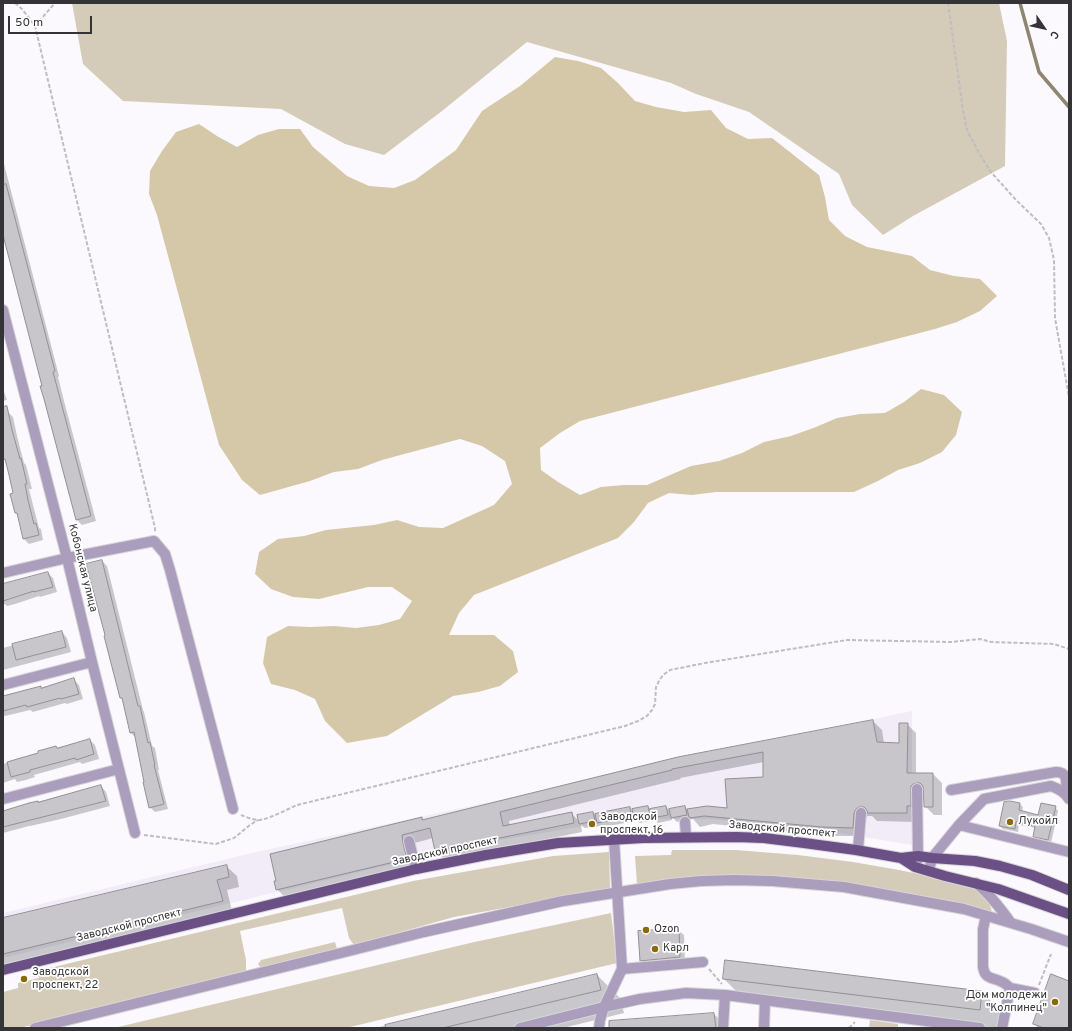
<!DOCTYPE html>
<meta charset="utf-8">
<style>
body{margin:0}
#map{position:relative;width:1072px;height:1031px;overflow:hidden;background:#fbf9fe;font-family:Overpass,sans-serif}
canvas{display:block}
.frame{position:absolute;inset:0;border:4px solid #343335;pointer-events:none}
.north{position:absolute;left:1024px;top:8px;width:40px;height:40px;-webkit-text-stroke:3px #fff;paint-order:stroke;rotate:124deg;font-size:11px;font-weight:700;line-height:16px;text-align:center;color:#343335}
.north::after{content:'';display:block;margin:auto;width:14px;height:18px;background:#343335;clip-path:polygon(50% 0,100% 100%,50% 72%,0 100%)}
.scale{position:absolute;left:8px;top:16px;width:84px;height:18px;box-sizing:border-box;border:2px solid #343335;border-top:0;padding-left:5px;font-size:12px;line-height:14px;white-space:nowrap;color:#343335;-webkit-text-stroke:3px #fff;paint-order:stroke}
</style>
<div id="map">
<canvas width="1072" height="1031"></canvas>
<div class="frame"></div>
<div class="north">С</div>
<div class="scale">50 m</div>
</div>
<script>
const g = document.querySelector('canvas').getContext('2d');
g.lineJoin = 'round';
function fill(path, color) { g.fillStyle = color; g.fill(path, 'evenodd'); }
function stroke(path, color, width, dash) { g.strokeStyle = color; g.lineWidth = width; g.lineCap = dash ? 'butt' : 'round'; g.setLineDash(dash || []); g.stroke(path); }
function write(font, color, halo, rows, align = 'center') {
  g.font = font + ' Overpass,sans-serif'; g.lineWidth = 3.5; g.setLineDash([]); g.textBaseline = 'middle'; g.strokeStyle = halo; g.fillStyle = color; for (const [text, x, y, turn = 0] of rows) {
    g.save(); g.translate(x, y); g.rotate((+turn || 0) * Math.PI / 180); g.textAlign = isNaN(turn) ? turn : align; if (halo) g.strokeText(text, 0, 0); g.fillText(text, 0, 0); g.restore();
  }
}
const built = new Path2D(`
 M 912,711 L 912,845 L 801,827 L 709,819 L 626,819 L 500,840 L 434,854 L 3,958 L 3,913 L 252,853 Z`);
const green = new Path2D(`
 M 72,3 L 999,3 L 1007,41 L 1005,166 L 913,216 L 883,235 L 852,205 L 839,174 L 749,112 L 696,94 L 671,83 L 527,42 L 442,111 L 384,155 L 345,144 L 281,109 L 123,101 L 83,64 Z
 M 672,850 L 736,850 L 798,855 L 853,862 L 899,870 L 949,880 L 977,888 L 989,901 L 992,912 L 952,902 L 747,876 L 637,885 L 635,856 L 671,855 Z
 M 609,852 L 610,889 L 454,917 L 354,945 L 349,938 L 342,908 L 240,931 L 246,960 L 246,971 L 20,1028 L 3,1028 L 3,992 L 18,988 L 18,983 L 39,978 L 37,971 L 413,881 L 553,856 Z
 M 611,913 L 617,963 L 346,1028 L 114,1028 L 470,943 Z
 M 335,942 L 337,949 L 261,968 L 258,964 L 261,960 Z
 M 870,1020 L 898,1024 L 898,1028 L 869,1028 Z`);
const forest = new Path2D(`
 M 555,57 L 578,61 L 601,68 L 618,83 L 635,101 L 656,107 L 684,112 L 711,110 L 726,128 L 748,139 L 772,138 L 819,175 L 825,197 L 829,220 L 845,236 L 867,247 L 912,256 L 930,270 L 954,276 L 980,279 L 997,296 L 980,311 L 957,322 L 935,329 L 580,421 L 560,433 L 540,448 L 541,470 L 558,482 L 580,495 L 601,487 L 624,485 L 647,485 L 691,466 L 719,461 L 742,453 L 764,442 L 791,436 L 816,427 L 837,418 L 860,414 L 885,413 L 904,402 L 921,389 L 944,395 L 962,412 L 956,435 L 942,452 L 920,463 L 898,470 L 878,481 L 854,492 L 716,492 L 692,495 L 669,493 L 648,503 L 634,522 L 618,538 L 474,595 L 459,613 L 449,635 L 494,635 L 513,651 L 518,672 L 500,686 L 478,692 L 453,696 L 387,736 L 347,743 L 325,721 L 315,699 L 295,690 L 271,684 L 263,663 L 267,637 L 288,626 L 310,627 L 334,626 L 356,628 L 379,625 L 400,619 L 412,601 L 392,587 L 368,587 L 319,599 L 293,597 L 271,589 L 255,574 L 259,552 L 278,539 L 304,536 L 326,530 L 374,525 L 397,520 L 419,527 L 443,528 L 494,505 L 512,484 L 505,461 L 482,446 L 460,439 L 382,460 L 358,469 L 334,472 L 310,481 L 260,495 L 242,480 L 219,445 L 157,215 L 149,194 L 150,171 L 162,151 L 176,132 L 199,124 L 217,136 L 237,147 L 258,135 L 279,129 L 300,129 L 313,147 L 347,176 L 369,186 L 394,188 L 415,180 L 456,150 L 482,111 L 520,86 Z`);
const shadow = new Path2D(`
 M 3,160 L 59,376 L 58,377 L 64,401 L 96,521 L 82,525 L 77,520 L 3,229 Z
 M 3,389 L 7,400 L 3,401 Z
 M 8,412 L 13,417 L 17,436 L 24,463 L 26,465 L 32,489 L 29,489 L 33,505 L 39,528 L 41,529 L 43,540 L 29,544 L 24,539 L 18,515 L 16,513 L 14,494 L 6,460 L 5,459 L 3,453 L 3,413 Z
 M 102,561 L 107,566 L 143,710 L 144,712 L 152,746 L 155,748 L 159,770 L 158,770 L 168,809 L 155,812 L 150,807 L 136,738 L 131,733 L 123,700 L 121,698 Z
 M 48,573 L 53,578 L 57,592 L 40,597 L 39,596 L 15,604 L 7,606 L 5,604 L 3,604 L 3,585 Z
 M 62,632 L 67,638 L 71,652 L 3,670 L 3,648 Z
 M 74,680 L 79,685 L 83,699 L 67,704 L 65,703 L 33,712 L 30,710 L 5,716 L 3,715 L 3,697 L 41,688 L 42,689 Z
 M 873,721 L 882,730 L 884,744 L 900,744 L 907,724 L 916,733 L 916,774 L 933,774 L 942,783 L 942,815 L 934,815 L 925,806 L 924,792 L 920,795 L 916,822 L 877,821 L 872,816 L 868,816 L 865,818 L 862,836 L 832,836 L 713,824 L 700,827 L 693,819 L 677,822 L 672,817 L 672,820 L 658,823 L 655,820 L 640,823 L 636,819 L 636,821 L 603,827 L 601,826 L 585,828 L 581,825 L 582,832 L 445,860 L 436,851 L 433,838 L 411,844 L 415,868 L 286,898 L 277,889 L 421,818 L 424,820 ZM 764,762 L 764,777 L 728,809 L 688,810 L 685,807 L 671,812 L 666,807 L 651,810 L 648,807 L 634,812 L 629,808 L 595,815 L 593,813 L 579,821 L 572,814 L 510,826 L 509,821 L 681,779 L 680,778 Z
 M 90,740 L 95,745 L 99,759 L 82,764 L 80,762 L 34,775 L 35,777 L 26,780 L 17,782 L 15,779 L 3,783 L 3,764 L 39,754 L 39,752 Z
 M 101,786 L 106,792 L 110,806 L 61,819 L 30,826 L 29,826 L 3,833 L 3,811 L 4,812 Z
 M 1020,804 L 1023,807 L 1022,812 L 1039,816 L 1055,807 L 1058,811 L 1051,843 L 1038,839 L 1034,836 L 1036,828 L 1019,825 L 1018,832 L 1003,829 L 1000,826 Z
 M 226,866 L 237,876 L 239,887 L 227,890 L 232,911 L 3,967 L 3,919 Z
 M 678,930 L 684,935 L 685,962 L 646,966 L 641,961 Z
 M 597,975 L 620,998 L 624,1013 L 563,1028 L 375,1028 Z
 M 724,979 L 982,992 L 1005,1015 L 1004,1028 L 960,1028 L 747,1002 Z
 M 1069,982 L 1069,1028 L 1038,1028 L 1034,1023 Z
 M 714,1014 L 728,1028 L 627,1028 Z`);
const stream = new Path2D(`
 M 1020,3 L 1039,72 L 1069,107`);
const building = new Path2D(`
 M 6,184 L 55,371 L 53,372 L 75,455 L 91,516 L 76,520 L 44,399 L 40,386 L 42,386 L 3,235 L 3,185 Z
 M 7,406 L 12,430 L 20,459 L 21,458 L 27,484 L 25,484 L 28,500 L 34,524 L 36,523 L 39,535 L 23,539 L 17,513 L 15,513 L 10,494 L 13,493 L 9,475 L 5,459 L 3,460 L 3,407 Z
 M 102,560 L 138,706 L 140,706 L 148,743 L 150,742 L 155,765 L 154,765 L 164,804 L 149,808 L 143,782 L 144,782 L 134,732 L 130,733 L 122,698 L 120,698 L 104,636 L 105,635 L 86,564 Z
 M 48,572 L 53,587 L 34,592 L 34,591 L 3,601 L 3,584 Z
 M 62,631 L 66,647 L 16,660 L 12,644 Z
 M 74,678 L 79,694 L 61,699 L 60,698 L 27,707 L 26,705 L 3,711 L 3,696 L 41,686 L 41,688 Z
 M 873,720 L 877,742 L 899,743 L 899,723 L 908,723 L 907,773 L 933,773 L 933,807 L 924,807 L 923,786 L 920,783 L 917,783 L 913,784 L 911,786 L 911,806 L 907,806 L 907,813 L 867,813 L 867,810 L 864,807 L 859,807 L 856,809 L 854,813 L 853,828 L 822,827 L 704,816 L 690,818 L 689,817 L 687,809 L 707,806 L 727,808 L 725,779 L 763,777 L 763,752 L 672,769 L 672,770 L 500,812 L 503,826 L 572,812 L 574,823 L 435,851 L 430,828 L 402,835 L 403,843 L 407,859 L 276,890 L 274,881 L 276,881 L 270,854 L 422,817 L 422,820 L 678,757 Z
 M 90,739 L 94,754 L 76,760 L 75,758 L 30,770 L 30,772 L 11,777 L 7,762 L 38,753 L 38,751 L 56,746 L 57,748 Z
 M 101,785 L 106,801 L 3,827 L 3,811 L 29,803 L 38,801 L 38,802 Z
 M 1010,801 L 1020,803 L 1019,810 L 1038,815 L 1041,803 L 1056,806 L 1048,840 L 1033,837 L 1035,826 L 1016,822 L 1015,829 L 999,826 L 1004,802 Z
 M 648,806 L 650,815 L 634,818 L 632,809 Z
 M 666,806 L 668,815 L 652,818 L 650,809 Z
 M 685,806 L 687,815 L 671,818 L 669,809 Z
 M 630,807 L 631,816 L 597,823 L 595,814 Z
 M 593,812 L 595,821 L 579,824 L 577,815 Z
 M 227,865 L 229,877 L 217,880 L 223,901 L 3,954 L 3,918 Z
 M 679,929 L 680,957 L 640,961 L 638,931 Z
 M 725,960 L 982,991 L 980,1010 L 723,979 Z
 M 597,974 L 601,990 L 443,1028 L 386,1028 L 385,1025 Z
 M 1051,974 L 1069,981 L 1069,1028 L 1044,1028 L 1033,1024 Z
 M 714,1013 L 716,1028 L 609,1028 L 609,1021 Z`);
const path = new Path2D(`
 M 15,3 L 22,9 L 35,26 L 155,528 L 155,532
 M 948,3 L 963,110 L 967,130 L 979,153 L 991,172 L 1016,200 L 1041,224 L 1049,238 L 1054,260 L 1055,318 L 1069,397
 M 35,26 L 55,3
 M 241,815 C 246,817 253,820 260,820 C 271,818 286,810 297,805 L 625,726 L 638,721 L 647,716 L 652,710 L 655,704 L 656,687 L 659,681 L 663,675 L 670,670 L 705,663 L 847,640 L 951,642 L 980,639 L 991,642 L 1054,644 L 1069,649
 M 144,835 L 216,844 L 234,838 L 250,825 L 258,820
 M 709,969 L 722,984
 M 1039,985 L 1051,954
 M 849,1028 L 855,1022`);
const minor = new Path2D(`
 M 3,310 L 67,558 L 92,662 L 135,833
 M 3,573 L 67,558 L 154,541 L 165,554 L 170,570 L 233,809
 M 3,685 L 92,662
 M 951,790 L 1056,772 C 1069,772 1066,783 1066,794
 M 3,799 L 119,769
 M 685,822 L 686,837
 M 959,825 L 1069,852
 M 409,841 L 416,869
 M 858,850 L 861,813
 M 916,865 L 918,856 L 917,789
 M 929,871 L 932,858 L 959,825 L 984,799 L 1051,786 C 1059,789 1065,792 1069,799
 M 976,883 C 990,894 1001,909 1011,923
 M 986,916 L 983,929 L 983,967 C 985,980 993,977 1002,982 C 1005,983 1008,986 1010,988 L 1002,1028
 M 622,969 L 703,962
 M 1010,988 L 1035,993
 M 35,1028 L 345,952 L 424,932 L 563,901 L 670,884 L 701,881 L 734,880 L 772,881 L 844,887 L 964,909 L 1031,929 L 1069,942
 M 520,1028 L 604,1007 L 622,969 L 614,839
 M 599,1028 L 600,1020 L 604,1007 L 640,999 L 686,993 L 725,995 L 980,1028
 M 723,1028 L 725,995
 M 764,1028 L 765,1000`);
const major = new Path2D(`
 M 901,858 L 915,867 L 945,876 L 998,889 L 1069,914
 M 3,970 L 416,869 L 486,855 L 558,843 L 643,838 L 736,837 L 764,838 L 804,843 L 856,850 L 901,858 L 918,856 L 932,858 L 975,861 L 1000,866 L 1032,875 L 1069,890`);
const markers = [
 [1010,822,4,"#8a6b0b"],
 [592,824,4,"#8a6b0b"],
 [646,930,4,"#8a6b0b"],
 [655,949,4,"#8a6b0b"],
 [24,979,4,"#8a6b0b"],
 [1055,1002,4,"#8a6b0b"]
];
const streetNames = [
 ["Кобонская улица",82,568,76],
 ["Заводской проспект",782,830,5],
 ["Заводской проспект",445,852,-12],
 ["Заводской проспект",129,926,-14]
];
const poiNames = [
 ["Заводской",600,818],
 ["проспект, 16",600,831],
 ["Лукойл",1018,822],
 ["Ozon",654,930],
 ["Карл",663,949],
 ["Заводской",32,973],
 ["проспект, 22",32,986],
 ["Дом молодежи",1047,996,"right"],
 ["\"Колпинец\"",1047,1009,"right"]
];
fill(built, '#f1ecf8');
fill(green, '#d4ccb8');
fill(forest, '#d5c8a9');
fill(shadow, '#0003');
stroke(stream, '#8e8670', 3.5);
fill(building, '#c8c6cb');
stroke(building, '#929095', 1);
stroke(minor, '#d7d5da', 12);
stroke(major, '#d7d5da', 12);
stroke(path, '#bfbdc1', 2, [4, 2]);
stroke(minor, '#ab9dbc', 10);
stroke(major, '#6a5085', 10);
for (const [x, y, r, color] of markers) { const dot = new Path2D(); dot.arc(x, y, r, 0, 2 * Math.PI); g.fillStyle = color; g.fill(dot); stroke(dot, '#fff', 1.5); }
write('11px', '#343335', '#fff', streetNames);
write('11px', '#343335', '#fff', poiNames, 'left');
</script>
